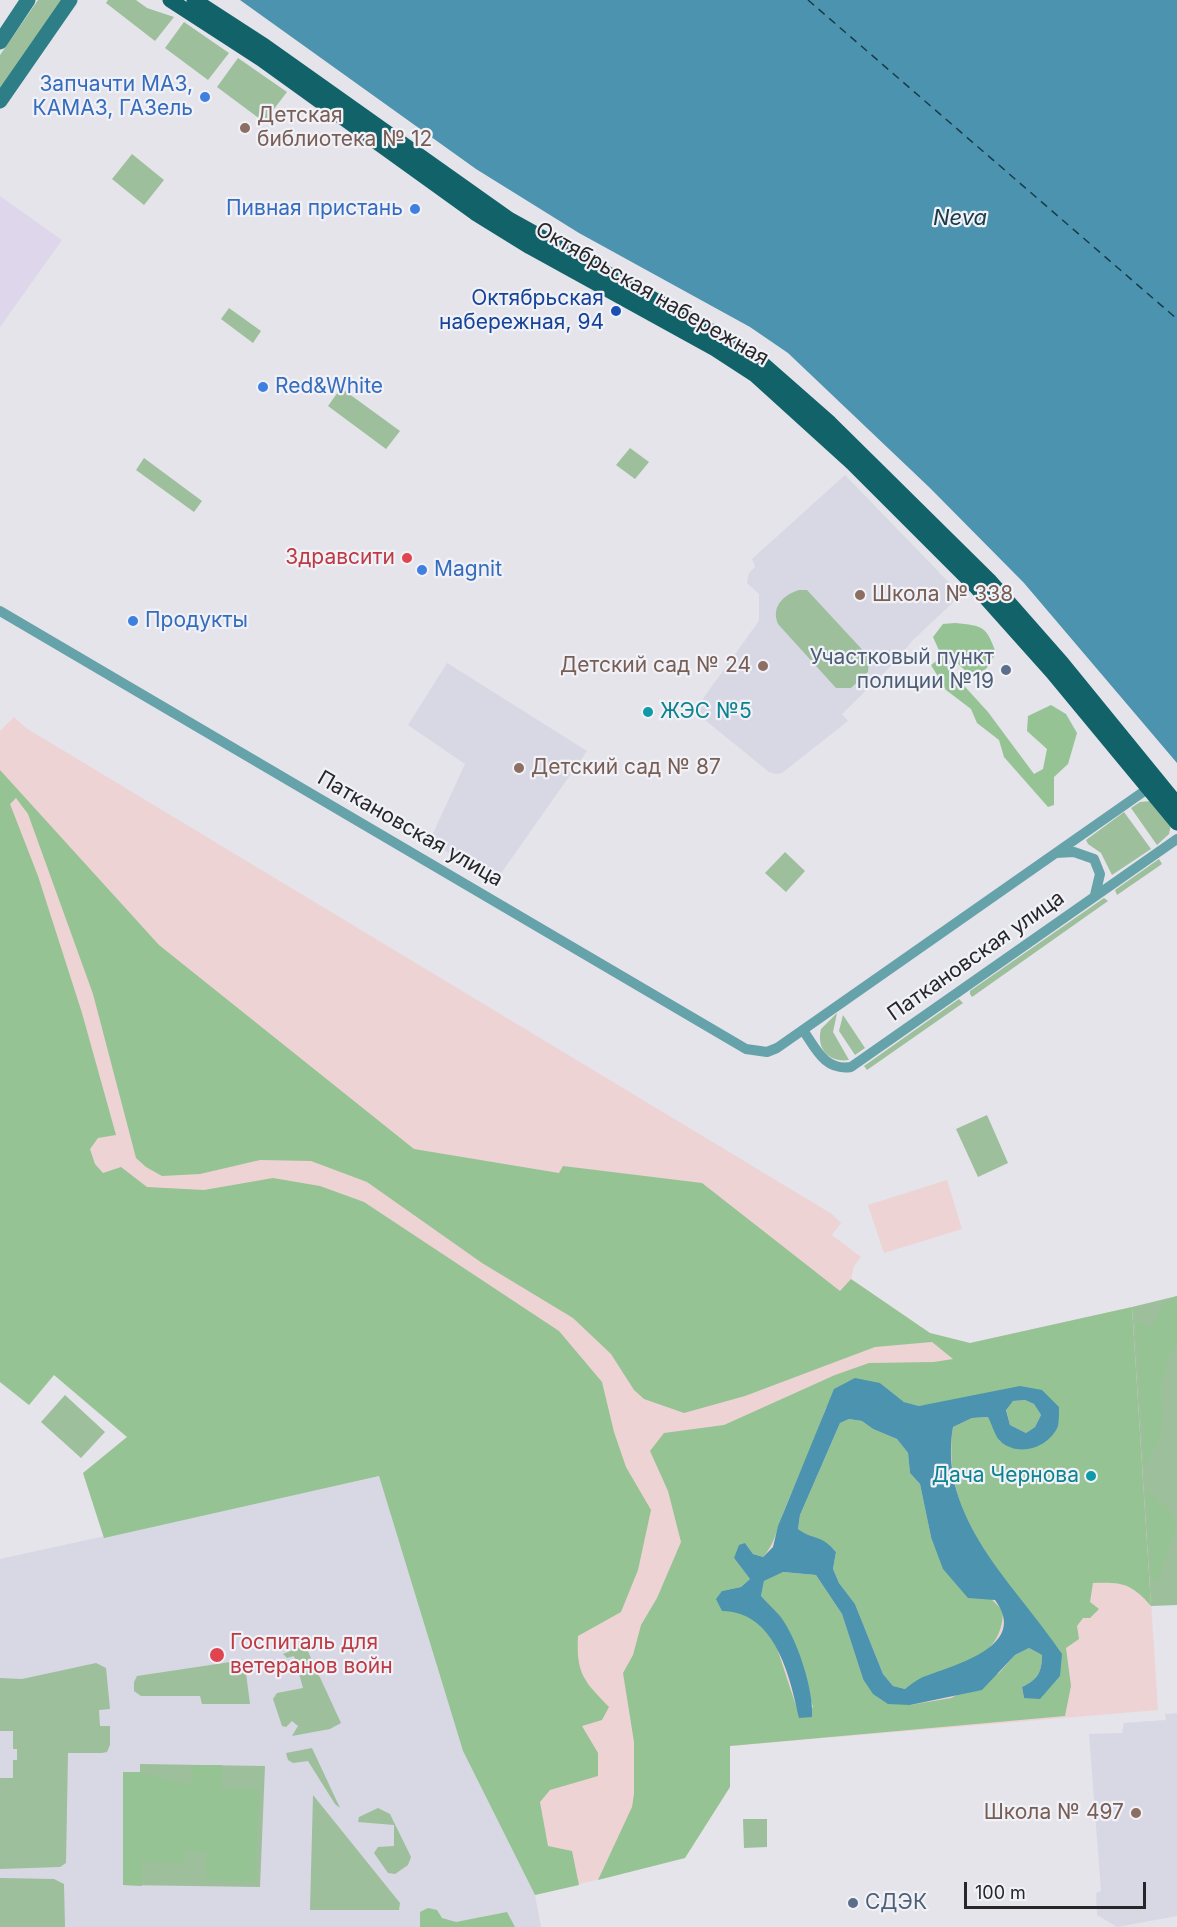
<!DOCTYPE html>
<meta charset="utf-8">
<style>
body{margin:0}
#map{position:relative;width:1177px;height:1927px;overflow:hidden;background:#e4e4ea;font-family:Inter,sans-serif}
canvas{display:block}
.scale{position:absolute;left:964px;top:1882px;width:182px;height:27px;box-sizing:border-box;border:3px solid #272629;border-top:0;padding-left:8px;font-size:18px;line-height:21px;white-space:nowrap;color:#272629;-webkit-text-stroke:4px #f1f1f8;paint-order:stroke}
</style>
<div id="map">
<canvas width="1177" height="1927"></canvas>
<div class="scale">100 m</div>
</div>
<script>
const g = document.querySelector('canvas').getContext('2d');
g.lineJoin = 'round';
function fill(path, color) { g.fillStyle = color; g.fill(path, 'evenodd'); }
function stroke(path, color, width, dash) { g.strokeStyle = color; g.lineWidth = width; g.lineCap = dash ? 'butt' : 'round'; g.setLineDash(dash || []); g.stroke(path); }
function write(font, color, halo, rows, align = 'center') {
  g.font = font + ' Inter,sans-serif'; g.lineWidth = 4.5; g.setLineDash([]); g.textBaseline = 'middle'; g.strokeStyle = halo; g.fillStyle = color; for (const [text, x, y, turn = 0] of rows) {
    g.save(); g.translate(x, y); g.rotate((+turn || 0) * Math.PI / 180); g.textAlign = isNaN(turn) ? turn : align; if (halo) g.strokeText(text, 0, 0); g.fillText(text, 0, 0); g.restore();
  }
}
const commercial = new Path2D(`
 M 0,196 L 62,240 L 0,327 Z`);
const industrial = new Path2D(`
 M 14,717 L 26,728 L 832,1214 L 841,1223 L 832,1235 L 861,1257 L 854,1266 L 851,1279 L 930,1333 L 970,1343 L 1132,1307 L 1158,1710 L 730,1746 L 730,1787 L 685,1858 L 535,1895 L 379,1476 L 104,1538 L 83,1473 L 127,1437 L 54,1375 L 29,1405 L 0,1382 L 0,731 Z
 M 947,1180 L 962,1229 L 884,1253 L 868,1205 Z`);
const built = new Path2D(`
 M 845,475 L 961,595 L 913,640 L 896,661 L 842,714 L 848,721 L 782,773 L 776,774 L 769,772 L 694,711 L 759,621 L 759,594 L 747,583 L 749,573 L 755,567 L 752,559 Z
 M 447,663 L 587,751 L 497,879 L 429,842 L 465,764 L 408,725 Z
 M 379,1476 L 463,1751 L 535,1895 L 541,1927 L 0,1927 L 0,1559 Z
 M 1177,1713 L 1177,1916 L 1117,1927 L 1097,1915 L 1096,1893 L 1101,1891 L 1089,1734 L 1122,1733 L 1124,1723 L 1166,1720 L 1165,1714 Z`);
const green = new Path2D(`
 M 38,0 L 62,0 L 0,90 L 0,55 Z
 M 108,0 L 136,0 L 147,8 L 174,17 L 155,41 L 106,3 Z
 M 184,22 L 229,53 L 208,80 L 165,48 Z
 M 238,58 L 287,92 L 264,122 L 217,87 Z
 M 132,154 L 164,180 L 144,205 L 112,179 Z
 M 229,308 L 261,331 L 253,343 L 221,319 Z
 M 341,388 L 400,431 L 386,449 L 328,406 Z
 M 630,448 L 649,462 L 635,479 L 616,465 Z
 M 144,458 L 202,501 L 194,512 L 136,470 Z
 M 799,590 L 807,590 L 869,657 L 868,672 L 851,688 L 836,688 L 778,624 C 771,607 783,595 799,590 Z
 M 1151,801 L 1171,824 L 1169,834 L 1157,845 L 1131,808 L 1140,802 Z
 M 1124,812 L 1151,849 L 1112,875 L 1101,853 L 1088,844 L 1086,840 Z
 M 785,852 L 805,871 L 786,892 L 765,873 Z
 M 1159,859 L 1162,864 L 1117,895 L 1115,890 Z
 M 1104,898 L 1108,901 L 972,997 L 970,994 L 970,991 Z
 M 959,999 L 963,1003 L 867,1070 L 864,1066 Z
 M 837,1013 L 833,1032 L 849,1060 C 829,1063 816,1049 821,1029 Z
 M 843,1015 L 865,1048 L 855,1055 L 839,1031 Z
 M 987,1115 L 1008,1163 L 978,1177 L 956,1129 Z
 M 1177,1296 L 1177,1605 L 1151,1606 L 1132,1307 Z
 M 65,1395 L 105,1432 L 81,1458 L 41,1422 Z
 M 305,1645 L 341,1723 L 330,1729 L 292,1736 L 298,1726 L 292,1721 L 286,1727 L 282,1726 L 273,1699 L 277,1693 L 303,1688 L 294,1656 L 287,1658 L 283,1654 Z
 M 237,1661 L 245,1665 L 250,1704 L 202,1704 L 200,1696 L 141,1696 L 134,1691 L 134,1682 L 137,1676 Z
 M 96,1663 L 106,1668 L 110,1709 L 99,1710 L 100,1726 L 110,1726 L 110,1745 L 107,1752 L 102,1753 L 68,1753 L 66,1863 L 60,1867 L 0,1869 L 0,1778 L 13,1778 L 13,1760 L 17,1760 L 17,1749 L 13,1749 L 13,1731 L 0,1731 L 0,1678 L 22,1679 Z
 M 312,1748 L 340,1808 L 335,1804 L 308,1761 L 293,1763 L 288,1760 L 286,1753 Z
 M 140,1764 L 265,1766 L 260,1887 L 123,1885 L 123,1772 L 140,1772 Z
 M 313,1795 L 400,1903 L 399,1910 L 310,1910 Z
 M 378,1808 L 390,1814 L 411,1857 L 408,1865 L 395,1874 L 388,1873 L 374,1853 L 378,1847 L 394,1846 L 394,1825 L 358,1822 L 359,1817 Z
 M 743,1819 L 767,1819 L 767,1847 L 744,1848 Z
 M 0,1878 L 54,1879 L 64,1884 L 65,1927 L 0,1927 Z`);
const forest = new Path2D(`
 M 955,623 C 984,626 986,626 996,653 L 986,669 L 971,676 L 953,659 L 947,667 L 988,712 L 1034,774 L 1043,769 L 1047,749 L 1027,731 L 1028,716 L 1051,705 L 1066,714 L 1077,733 L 1068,764 L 1054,777 L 1054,805 L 1048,807 L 1004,757 L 999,740 L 977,723 L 971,709 L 946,690 L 931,665 L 942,657 L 933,637 L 943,624 Z
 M 0,770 L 159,945 L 414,1149 L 559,1173 L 563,1166 L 702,1183 L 840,1291 L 851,1279 L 930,1333 L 970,1343 L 1132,1307 L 1151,1606 C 1131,1583 1122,1582 1093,1583 L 1090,1602 L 1099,1609 L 1090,1618 L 1083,1618 L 1077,1626 L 1079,1639 L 1066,1648 L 1071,1686 L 1065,1716 L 730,1746 L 730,1787 L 685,1858 L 598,1880 L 632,1807 L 634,1794 L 634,1742 L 623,1673 L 633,1655 L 641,1625 L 657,1598 L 681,1542 L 668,1491 L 650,1451 L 664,1433 L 724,1425 L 835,1375 L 869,1363 L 934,1362 L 953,1359 L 932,1342 L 875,1347 L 745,1396 L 684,1413 L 644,1399 L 634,1390 L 611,1354 L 573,1318 L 482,1263 L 367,1182 L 311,1161 L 260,1160 L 200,1174 L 162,1176 L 146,1167 L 136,1158 L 93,994 L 28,814 L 16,798 L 10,804 L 38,876 L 82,1013 L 116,1135 L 98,1138 L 90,1149 L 95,1164 L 103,1173 L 121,1167 L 147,1187 L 204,1190 L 273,1178 L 320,1186 L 364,1202 L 559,1331 L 602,1382 L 614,1432 L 626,1467 L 651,1510 L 638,1570 L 621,1612 L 578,1636 C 576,1674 584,1681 609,1707 L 602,1720 L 582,1726 L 598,1753 L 598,1776 L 550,1790 L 540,1802 L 548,1846 L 572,1851 L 579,1885 L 535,1895 L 463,1751 L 379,1476 L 104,1538 L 83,1473 L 127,1437 L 54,1375 L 29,1405 L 0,1382 ZM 880,1383 L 904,1402 L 919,1406 L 1042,1390 L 1049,1438 L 1000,1442 L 989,1417 L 972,1418 L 953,1427 C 946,1471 961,1517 985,1554 C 990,1562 997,1568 1001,1576 C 1021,1610 1040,1643 1060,1676 L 1024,1698 L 1022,1687 C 1037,1680 1042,1673 1042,1655 L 1029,1648 L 1015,1655 L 999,1673 L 951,1698 L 910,1705 L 863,1679 L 842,1614 L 816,1575 L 782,1572 L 764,1581 L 761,1596 L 781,1618 L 813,1707 L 800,1718 L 777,1648 L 765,1629 L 749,1615 L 735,1611 L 722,1591 L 741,1587 L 750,1579 L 734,1558 L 745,1543 L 753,1554 L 763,1557 C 775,1544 777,1528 784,1511 C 798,1477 813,1444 826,1408 Z
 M 1177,1296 L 1177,1343 L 1168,1357 L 1160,1390 L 1163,1411 L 1161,1433 L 1145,1467 L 1136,1321 L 1152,1328 C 1158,1316 1162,1300 1177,1296 Z
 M 1025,1400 L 1034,1404 L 1041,1415 L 1035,1427 L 1026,1433 L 1010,1425 L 1006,1409 L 1013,1401 Z
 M 849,1419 L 862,1421 L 873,1429 L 897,1439 L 908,1453 L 910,1473 L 920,1484 L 931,1537 L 1003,1611 C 1002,1669 942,1663 905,1689 L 893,1686 L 883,1674 L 855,1604 L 839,1583 L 833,1569 L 836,1552 C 821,1535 815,1541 798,1529 L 800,1515 L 840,1423 Z
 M 1146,1489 L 1171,1512 L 1176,1525 L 1158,1582 L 1152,1579 Z
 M 192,1765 L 222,1765 L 221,1789 L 259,1789 L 254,1881 L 206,1880 L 206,1852 L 185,1851 L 185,1863 L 142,1862 L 142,1886 L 123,1885 L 123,1772 L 140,1772 L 191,1786 Z
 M 428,1908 L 437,1910 L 442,1918 L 456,1922 L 507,1912 L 515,1927 L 420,1927 L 420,1912 Z`);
const water = new Path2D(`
 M 240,0 L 1177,0 L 1177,763 L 1024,583 L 930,488 L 788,353 L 750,327 L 579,233 L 476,169 Z
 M 855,1378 L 880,1383 L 904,1402 L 919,1406 L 1020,1386 L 1042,1390 L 1059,1407 C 1059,1412 1059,1421 1058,1426 C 1049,1448 1019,1457 1001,1442 C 995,1437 992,1424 988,1417 L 972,1418 L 953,1427 C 937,1519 1016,1585 1062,1654 L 1060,1676 L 1040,1699 L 1024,1698 L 1022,1687 C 1037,1680 1042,1673 1042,1655 L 1029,1648 L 1015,1655 L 982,1690 L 910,1705 L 888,1704 L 873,1694 L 863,1679 L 842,1614 L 816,1575 L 783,1572 L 764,1581 L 761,1596 C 767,1603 774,1609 780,1616 C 797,1638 814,1690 812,1717 L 799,1718 C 790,1676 775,1611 722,1611 L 716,1599 L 722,1591 L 741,1587 L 750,1579 L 734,1558 L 739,1545 L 745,1543 L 753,1554 L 763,1557 L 773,1547 L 778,1526 L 834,1389 ZM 1025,1400 L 1034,1404 L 1041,1415 L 1035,1427 L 1026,1433 L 1010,1425 L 1006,1410 L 1013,1401 ZM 849,1419 L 862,1421 L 873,1429 L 897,1439 L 908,1453 L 910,1473 L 920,1484 L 931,1537 L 943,1569 L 968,1598 L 995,1600 C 1031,1648 949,1666 921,1678 C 915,1681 910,1685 905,1689 L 893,1686 L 883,1674 L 855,1604 L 839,1583 L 833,1569 L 836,1552 C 821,1534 815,1541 798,1529 L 800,1515 L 840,1423 Z`);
const ferry = new Path2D(`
 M 808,0 L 1177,319`);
const street = new Path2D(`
 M 0,611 L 746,1049 L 767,1052 L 777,1048 L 1153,785
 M 1056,853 L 1074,852 L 1094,859 L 1100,874 L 1095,895
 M 803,1030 C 816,1049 825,1071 851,1067 L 1177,839`);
const secondary = new Path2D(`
 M 0,42 L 28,0
 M 0,101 L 70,0`);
const primary = new Path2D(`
 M 170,0 L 261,59 L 475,213 L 530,247 L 715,349 L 755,375 L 852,463 L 976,587 L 1052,672 L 1177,823
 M 194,0 L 265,46 L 509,219 L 722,337 L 764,365 L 830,423 L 989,580 L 1062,663 L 1177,804`);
const markers = [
 [205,97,6,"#3f7fe0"],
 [245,128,6,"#8d6e63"],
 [415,209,6,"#3f7fe0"],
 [616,311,6,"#1a4fb4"],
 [263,387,6,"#3f7fe0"],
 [407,558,6,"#e0444e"],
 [422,570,6,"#3f7fe0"],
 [860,595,6,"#8d6e63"],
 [133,621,6,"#3f7fe0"],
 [763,666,6,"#8d6e63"],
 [1006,670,6,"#5c6f8a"],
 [648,712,6,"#0f9aa8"],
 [519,768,6,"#8d6e63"],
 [1091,1476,6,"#0f9aa8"],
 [217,1655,8,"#e0444e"],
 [1136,1813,6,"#8d6e63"],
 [853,1903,6,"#5c6f8a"]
];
const shopNames = [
 ["Запчачти МАЗ,",193,85,"right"],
 ["КАМАЗ, ГАЗель",193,109,"right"],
 ["Пивная пристань",403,209,"right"],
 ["Red&White",275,387],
 ["Magnit",434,570],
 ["Продукты",145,621]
];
const educationNames = [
 ["Детская",257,116],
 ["библиотека № 12",257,140],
 ["Школа № 338",872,595],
 ["Детский сад № 24",751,666,"right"],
 ["Детский сад № 87",531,768],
 ["Школа № 497",1124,1813,"right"]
];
const streetNames = [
 ["Октябрьская набережная",652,294,30],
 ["Паткановская улица",410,829,30],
 ["Паткановская улица",976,956,-35]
];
const transitNames = [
 ["Октябрьская",604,299],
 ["набережная, 94",604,323]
];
const healthNames = [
 ["Здравсити",395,558],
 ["Госпиталь для",230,1643,"left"],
 ["ветеранов войн",230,1667,"left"]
];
const serviceNames = [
 ["Участковый пункт",994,658],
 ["полиции №19",994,682],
 ["СДЭК",865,1903,"left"]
];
const cultureNames = [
 ["ЖЭС №5",660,712],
 ["Дача Чернова",1079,1476,"right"]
];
const waterNames = [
 ["Neva",960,218]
];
fill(commercial, '#ded7ec');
fill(industrial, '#eed3d5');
fill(built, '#d8d7e4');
fill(green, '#9dbf9c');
fill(forest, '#95c394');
fill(water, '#4b93ae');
stroke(ferry, '#193b48', 1.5, [8, 6]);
stroke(street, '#65a2a9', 10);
stroke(secondary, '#2d7e86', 15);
stroke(primary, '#12626a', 15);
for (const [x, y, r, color] of markers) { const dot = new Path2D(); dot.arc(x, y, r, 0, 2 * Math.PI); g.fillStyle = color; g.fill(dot); stroke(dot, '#f1f1f8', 2); }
write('21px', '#366cbe', '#f1f1f8', shopNames, 'left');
write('21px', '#785e54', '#f1f1f8', educationNames, 'left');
write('21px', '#272629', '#f1f1f8', streetNames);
write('21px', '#164399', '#f1f1f8', transitNames, 'right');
write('21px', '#be3a42', '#f1f1f8', healthNames, 'right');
write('21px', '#4e5e75', '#f1f1f8', serviceNames, 'right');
write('21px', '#0d838f', '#f1f1f8', cultureNames, 'left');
write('italic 22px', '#193b48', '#f1f1f8', waterNames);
</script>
